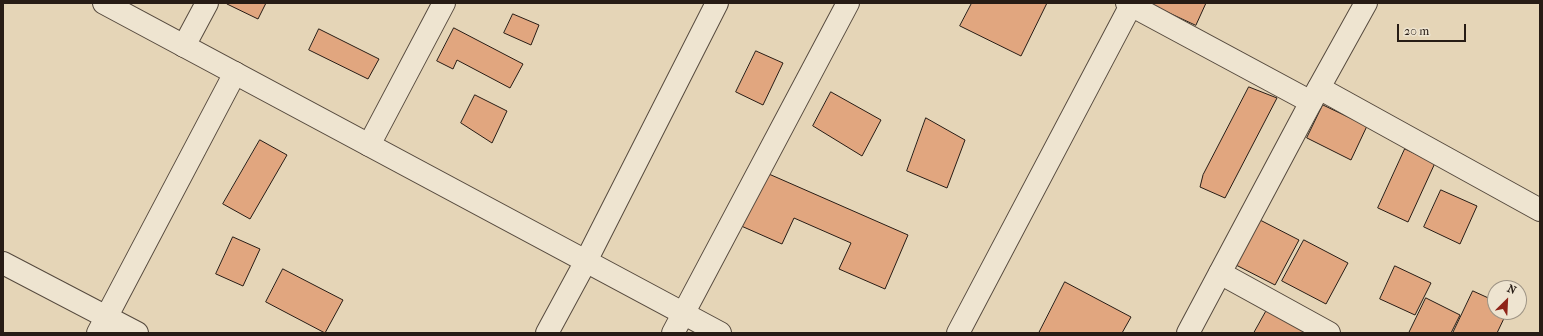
<!DOCTYPE html>
<style>
body{margin:0}
#map{position:relative;width:1543px;height:336px;overflow:hidden;background:#e5d5b7;font-family:"IM FELL French Canon",serif}
canvas{display:block}
.frame{position:absolute;inset:0;border:4px solid #271c15;pointer-events:none}
.north{position:absolute;left:1487px;top:280px;width:40px;height:40px;box-sizing:border-box;background:#eee4d0;border:1px solid #9e9485;border-radius:50%;rotate:24deg;font-size:11px;font-weight:700;line-height:16px;text-align:center;color:#271c15}
.north::after{content:'';display:block;margin:auto;width:14px;height:18px;background:#8f2418;clip-path:polygon(50% 0,100% 100%,50% 72%,0 100%)}
.scale{position:absolute;left:1397px;top:24px;width:69px;height:18px;box-sizing:border-box;border:2px solid #271c15;border-top:0;padding-left:5px;font-size:12px;line-height:14px;white-space:nowrap;color:#271c15;-webkit-text-stroke:3px #eee4d0;paint-order:stroke}
</style>
<div id="map">
<canvas width="1543" height="336"></canvas>
<div class="frame"></div>
<div class="north">N</div>
<div class="scale">20 m</div>
</div>
<script>
const g = document.querySelector('canvas').getContext('2d');
g.lineJoin = 'round';
function fill(path, color) { g.fillStyle = color; g.fill(path, 'evenodd'); }
function stroke(path, color, width, dash) { g.strokeStyle = color; g.lineWidth = width; g.lineCap = dash ? 'butt' : 'round'; g.setLineDash(dash || []); g.stroke(path); }
const building = new Path2D(`
 M 227,3 L 266,3 L 258,19 L 227,4 Z
 M 972,3 L 1047,3 L 1021,56 L 960,26 Z
 M 1148,3 L 1206,3 L 1196,25 Z
 M 513,14 L 539,25 L 531,45 L 504,33 Z
 M 454,28 L 523,64 L 510,88 L 457,60 L 453,69 L 437,61 Z
 M 319,29 L 379,59 L 368,79 L 309,50 Z
 M 756,51 L 783,63 L 763,105 L 736,92 Z
 M 1249,87 L 1277,98 L 1225,198 L 1200,187 L 1203,175 Z
 M 831,92 L 881,120 L 862,156 L 813,126 Z
 M 475,95 L 507,111 L 492,143 L 461,123 Z
 M 1323,105 L 1367,126 L 1351,160 L 1307,138 Z
 M 926,118 L 965,140 L 947,188 L 907,171 Z
 M 260,140 L 287,155 L 250,219 L 223,204 Z
 M 1405,149 L 1435,163 L 1408,222 L 1378,208 Z
 M 762,171 L 908,235 L 885,289 L 839,269 L 851,243 L 794,218 L 782,244 L 739,225 Z
 M 1441,190 L 1477,206 L 1460,244 L 1424,227 Z
 M 1260,220 L 1299,240 L 1275,285 L 1236,265 Z
 M 233,237 L 260,249 L 243,286 L 216,274 Z
 M 1304,240 L 1348,263 L 1326,304 L 1282,281 Z
 M 1395,266 L 1431,283 L 1415,315 L 1380,299 Z
 M 283,269 L 343,300 L 325,333 L 266,302 Z
 M 1065,282 L 1131,317 L 1122,333 L 1039,333 Z
 M 1473,291 L 1495,301 L 1495,312 L 1507,312 L 1497,333 L 1453,333 Z
 M 1426,298 L 1460,315 L 1451,333 L 1409,333 Z
 M 1268,308 L 1309,333 L 1254,333 Z`);
const minor = new Path2D(`
 M 1127,3 L 1311,102
 M 184,46 L 207,3
 M 1319,88 L 1540,210
 M 369,145 L 444,3
 M 3,263 L 137,333
 M 1220,273 L 1329,333
 M 98,333 L 235,73
 M 547,333 L 586,261 L 717,3
 M 673,333 L 848,3
 M 958,333 L 1131,5`);
const tertiary = new Path2D(`
 M 104,3 L 720,333
 M 1188,333 L 1311,102 L 1366,3`);
fill(building, '#e1a67f');
stroke(building, '#271c15', 1);
stroke(minor, '#564a3e', 24);
stroke(tertiary, '#564a3e', 24);
stroke(minor, '#eee4d0', 22);
stroke(tertiary, '#eee4d0', 22);
</script>
